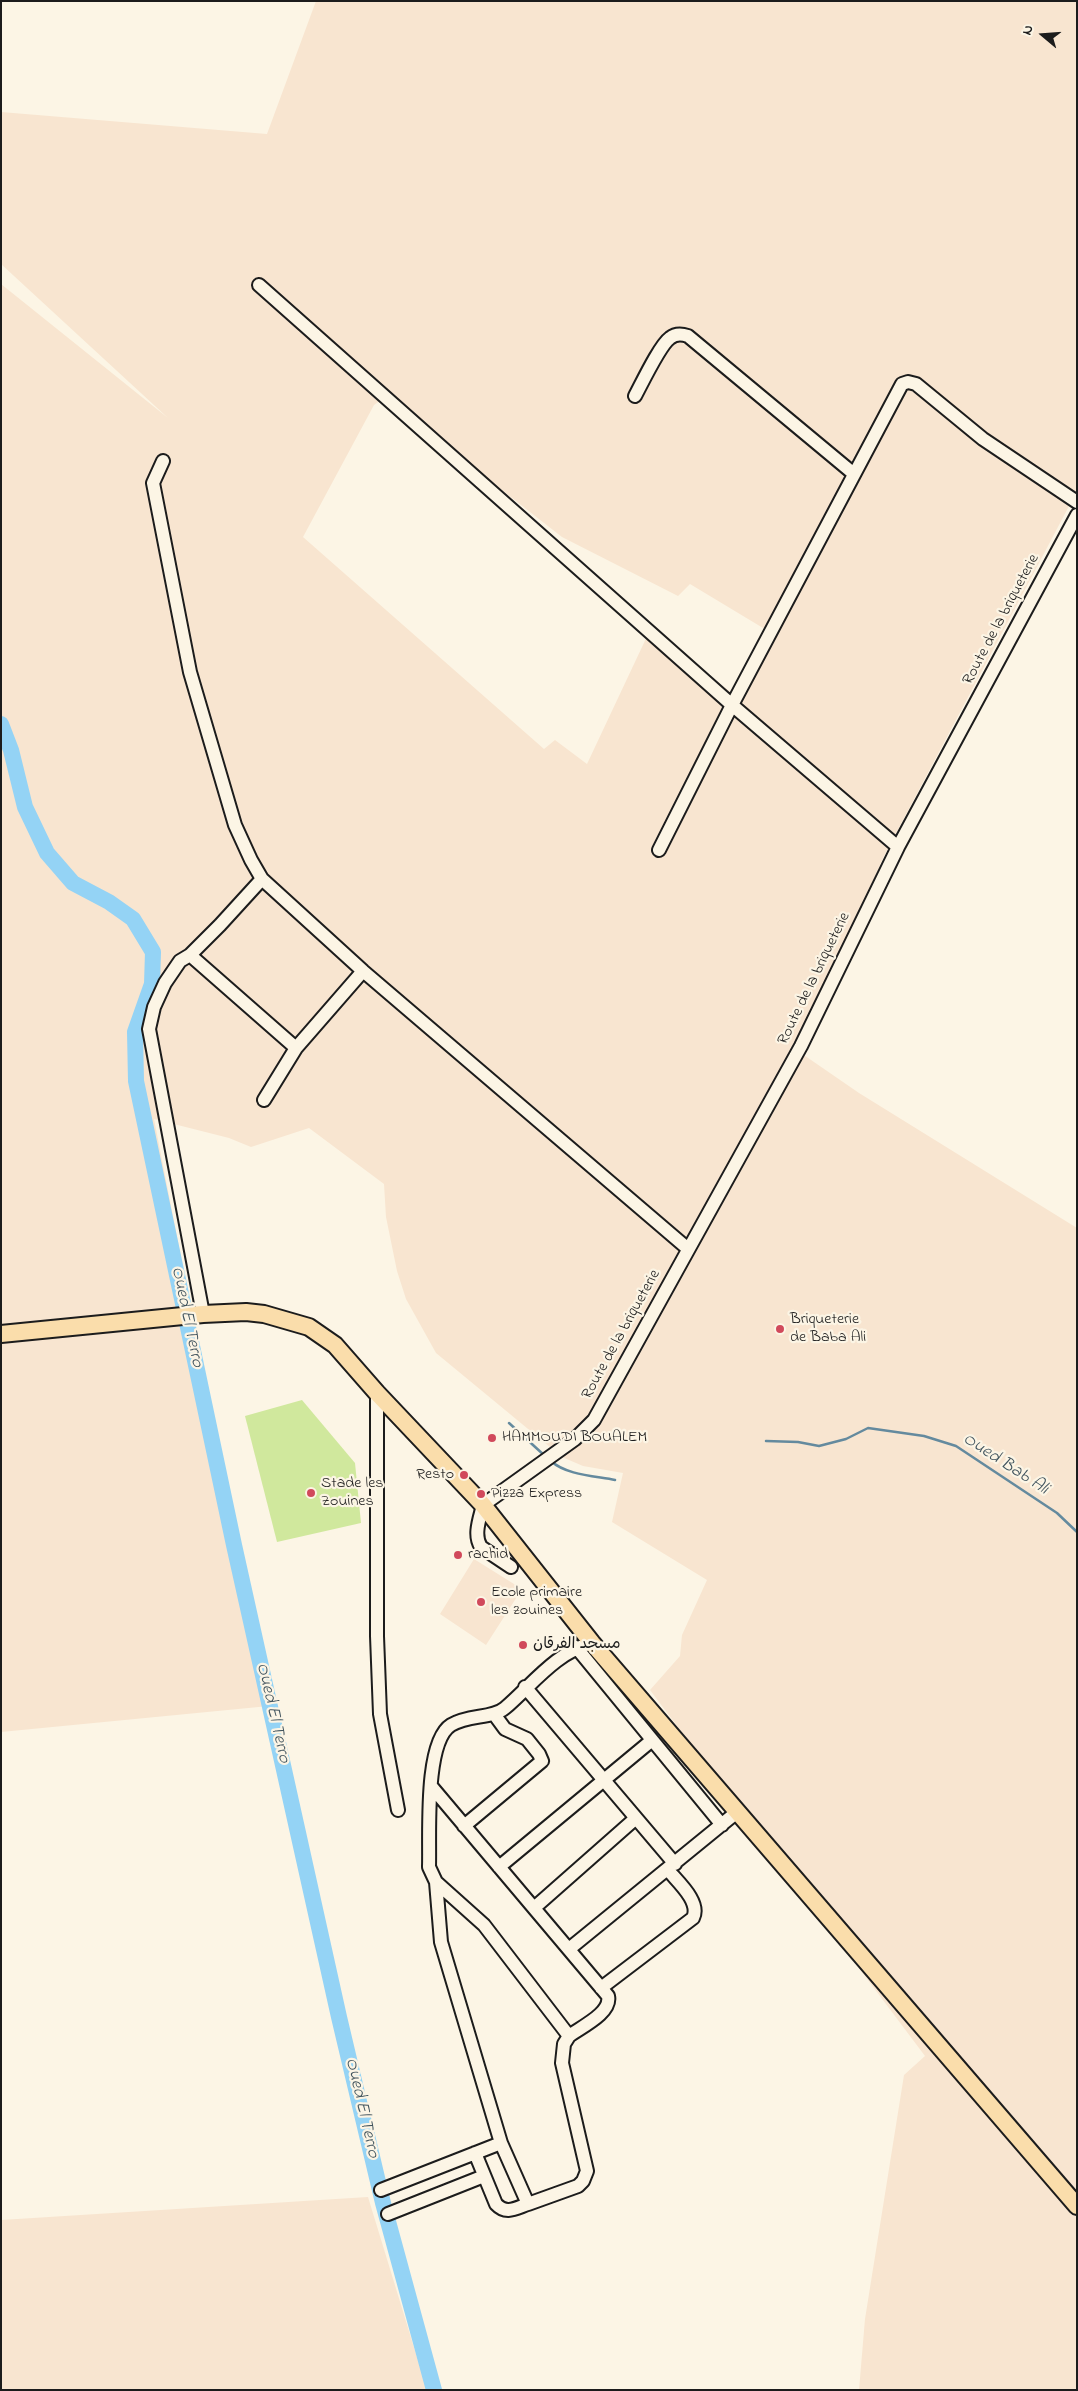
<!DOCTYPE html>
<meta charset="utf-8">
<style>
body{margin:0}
#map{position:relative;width:1078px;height:2391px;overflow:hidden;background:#fcf5e5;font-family:"Indie Flower",sans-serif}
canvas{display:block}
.frame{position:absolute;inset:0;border:2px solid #1c1c1c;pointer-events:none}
.north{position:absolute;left:1018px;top:10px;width:50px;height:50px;-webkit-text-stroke:4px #fcf5e5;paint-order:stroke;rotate:288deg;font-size:14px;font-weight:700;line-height:20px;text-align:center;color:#1c1c1c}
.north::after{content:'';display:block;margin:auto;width:18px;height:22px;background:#1c1c1c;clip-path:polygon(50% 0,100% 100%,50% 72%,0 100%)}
</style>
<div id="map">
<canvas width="1078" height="2391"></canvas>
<div class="frame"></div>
<div class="north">N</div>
</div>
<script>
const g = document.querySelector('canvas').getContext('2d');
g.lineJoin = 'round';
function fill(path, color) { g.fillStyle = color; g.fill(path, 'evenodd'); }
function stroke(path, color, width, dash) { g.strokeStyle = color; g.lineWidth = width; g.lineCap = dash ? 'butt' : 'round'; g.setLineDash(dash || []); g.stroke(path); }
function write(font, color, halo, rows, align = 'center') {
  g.font = font + ' "Indie Flower","Playpen Sans Arabic",sans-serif'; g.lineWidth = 4.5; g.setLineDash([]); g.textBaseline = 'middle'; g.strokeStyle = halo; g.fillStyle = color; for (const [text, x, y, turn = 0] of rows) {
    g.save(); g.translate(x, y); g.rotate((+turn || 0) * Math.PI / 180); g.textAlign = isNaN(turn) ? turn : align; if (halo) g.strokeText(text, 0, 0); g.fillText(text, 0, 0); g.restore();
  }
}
const built = new Path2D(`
 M 316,1 L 1077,1 L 1077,491 L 884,856 L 798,1051 L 859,1093 L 1077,1228 L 1077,2390 L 859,2390 L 865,2319 L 904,2075 L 925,2056 L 650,1690 L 680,1656 L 682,1635 L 707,1580 L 612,1522 L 623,1473 L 583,1466 L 562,1457 L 436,1353 L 406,1299 L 397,1271 L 386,1217 L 384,1184 L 309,1128 L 251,1147 L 229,1138 L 154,1119 L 269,1706 L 1,1732 L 1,284 L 168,418 L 1,264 L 1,112 L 267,134 ZM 384,398 L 562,537 L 678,596 L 690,584 L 768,631 L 732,693 L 650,630 L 587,764 L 555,740 L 544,749 L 303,537 L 374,405 Z
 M 474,1559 L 522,1589 L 486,1645 L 440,1614 Z
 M 368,2197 L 427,2390 L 1,2390 L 1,2220 Z`);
const green = new Path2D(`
 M 302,1400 L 355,1463 L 361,1523 L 277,1542 L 245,1416 Z`);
const stream = new Path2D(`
 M 509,1423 L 545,1456
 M 766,1441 L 798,1442 L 819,1446 L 846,1439 L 868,1428 L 924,1436 L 956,1446 L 1057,1513 L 1077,1532
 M 551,1461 C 566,1475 595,1476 615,1480`);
const river = new Path2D(`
 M 1,724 L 11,750 L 25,807 L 47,853 L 73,883 L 109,902 L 133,919 L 153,952 L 152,984 L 135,1032 L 136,1081 L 234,1545 L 339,2017 L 383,2203 L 434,2390`);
const minor = new Path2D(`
 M 259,285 L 732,705 L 898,847
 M 635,396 C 642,383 660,345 670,338 C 676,333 682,334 688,336 L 854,474
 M 163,461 L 153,483 L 190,672 L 235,825 L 251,860 L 262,879 L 363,971 L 687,1248
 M 659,850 L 732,705 L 902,384 L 908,382 L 916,384 L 983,439 L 1077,502
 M 190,955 L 296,1048
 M 264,1100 L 296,1048 L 363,971
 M 203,1314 L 149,1029 L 154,1007 L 165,983 L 180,961 L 190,955 L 220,925 L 262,879
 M 377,1393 L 377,1636 L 380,1714 L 398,1810
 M 511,1567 L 481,1547 C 473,1535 480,1518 483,1505 L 575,1439 L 594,1420 L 801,1046 L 898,847 L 1077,515
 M 576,1647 L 722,1825
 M 525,1687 L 675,1864
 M 431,1786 L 608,1996 C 612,2013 581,2027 569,2036
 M 464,1826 L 542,1761 L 539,1754 L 527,1739 L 505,1729 L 494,1714
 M 499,1867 L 651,1741
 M 436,1882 L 484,1925 L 569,2036 L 564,2044 L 562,2063 L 587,2171 L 583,2181 L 578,2186 L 528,2204 L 501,2143 L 441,1942 L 436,1882 L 429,1867 C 430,1835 424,1742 451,1725 C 469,1714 492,1719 505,1708 C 532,1685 556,1652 592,1643
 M 534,1908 L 636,1818
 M 569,1949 L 737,1812
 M 601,1988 L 693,1918 C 701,1902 678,1882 668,1870
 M 475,2153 L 496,2204 C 506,2215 516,2208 528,2204
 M 381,2190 L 501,2143
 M 388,2214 L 484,2176`);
const major = new Path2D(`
 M 1,1334 L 203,1314 L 246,1312 L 264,1314 L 309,1327 L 335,1345 L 377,1393 L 483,1505 L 592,1643 L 1077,2206`);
const markers = [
 [780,1329,5,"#d1495b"],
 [492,1438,5,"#d1495b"],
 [464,1475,5,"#d1495b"],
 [311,1493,5,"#d1495b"],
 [481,1494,5,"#d1495b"],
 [458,1555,5,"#d1495b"],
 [481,1602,5,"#d1495b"],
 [523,1645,5,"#d1495b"]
];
const streetNames = [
 ["Route de la briqueterie",1002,620,-62],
 ["Route de la briqueterie",815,979,-64],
 ["Route de la briqueterie",622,1335,-61]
];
const poiNames = [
 ["Briqueterie",790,1320],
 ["de Baba Ali",790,1338],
 ["HAMMOUDI BOUALEM",502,1438],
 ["Resto",454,1475,"right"],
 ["Stade les",321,1484],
 ["Zouines",321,1502],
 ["Pizza Express",491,1494],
 ["rachid",468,1555],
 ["Ecole primaire",491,1593],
 ["les zouines",491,1611],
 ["مسجد الفرقان",533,1645]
];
const waterNames = [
 ["Oued El Terro",186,1317,78],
 ["Oued Bab Ali",1005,1465,33],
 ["Oued El Terro",272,1713,77],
 ["Oued El Terro",361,2108,77]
];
fill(built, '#f8e5d0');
fill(green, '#d0e89d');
stroke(stream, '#648a9e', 2.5);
stroke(river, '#94d3f5', 16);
stroke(minor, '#1c1c1c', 16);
stroke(major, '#1c1c1c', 20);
stroke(minor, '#fcf5e5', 12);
stroke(major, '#faddab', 16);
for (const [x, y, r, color] of markers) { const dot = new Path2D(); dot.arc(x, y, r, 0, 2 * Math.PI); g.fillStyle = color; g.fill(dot); stroke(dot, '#fcf5e5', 2); }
write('16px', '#1c1c1c', '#fcf5e5', streetNames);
write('16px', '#1c1c1c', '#fcf5e5', poiNames, 'left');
write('italic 18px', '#40535d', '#fcf5e5', waterNames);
</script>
